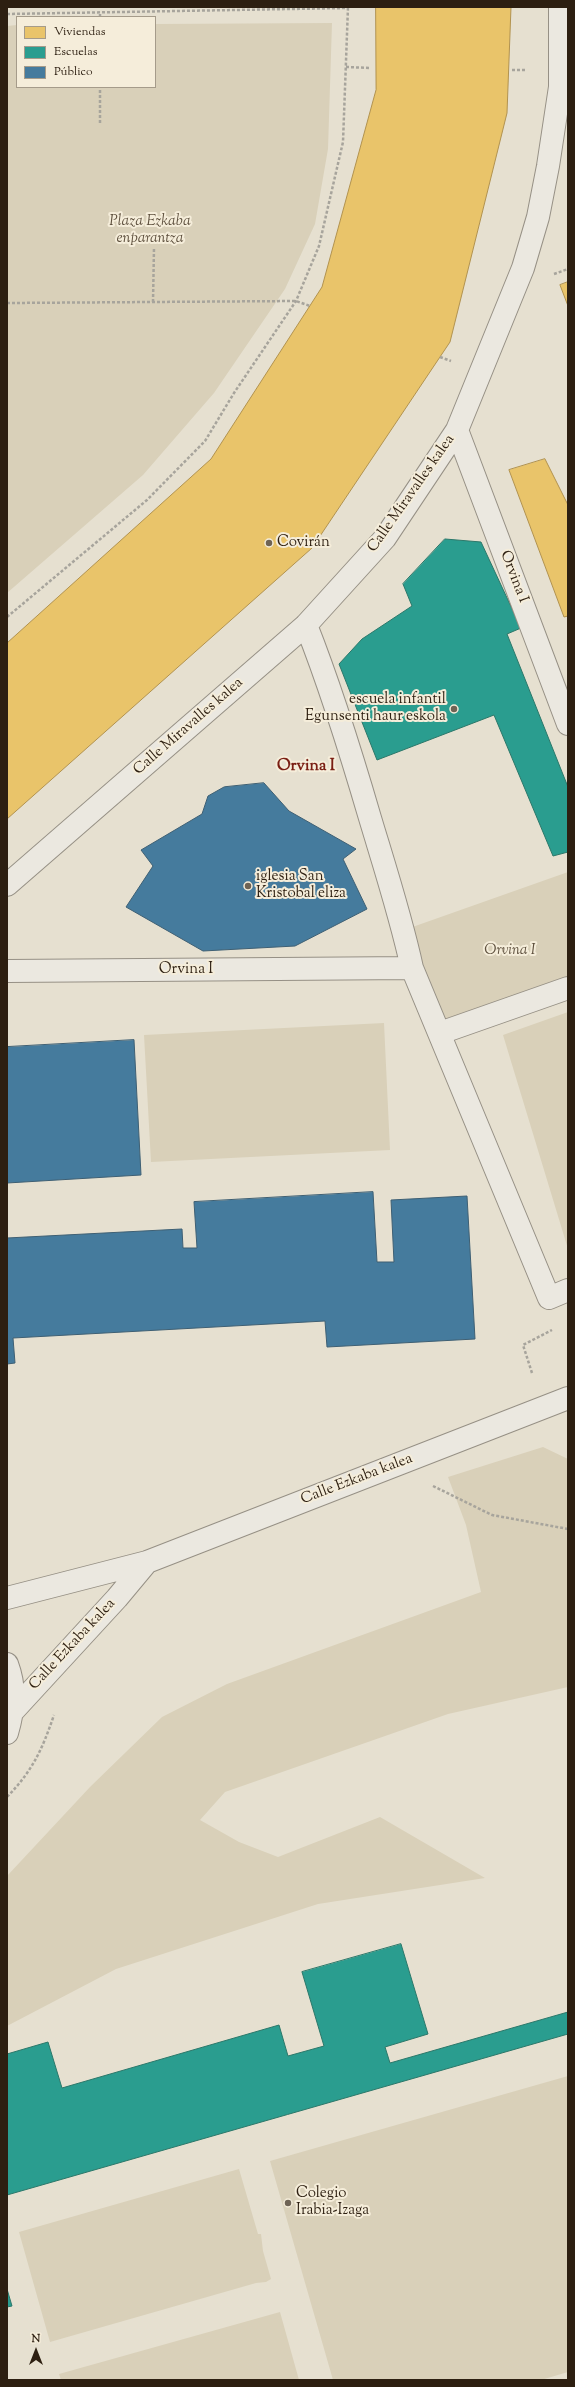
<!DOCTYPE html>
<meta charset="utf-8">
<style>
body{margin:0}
#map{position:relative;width:575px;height:2387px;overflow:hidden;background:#e6e0d0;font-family:"Sorts Mill Goudy",serif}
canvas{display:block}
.frame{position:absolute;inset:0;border:8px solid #2d1f11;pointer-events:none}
.legend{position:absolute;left:16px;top:16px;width:140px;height:72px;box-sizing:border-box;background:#f5edda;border:1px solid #a59b8a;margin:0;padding:5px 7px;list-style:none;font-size:12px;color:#2d1f11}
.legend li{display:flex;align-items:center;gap:8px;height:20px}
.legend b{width:20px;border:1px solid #a59b8a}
.north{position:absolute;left:16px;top:2331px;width:40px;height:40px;-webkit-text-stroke:3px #f5edda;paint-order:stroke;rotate:0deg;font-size:11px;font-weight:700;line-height:16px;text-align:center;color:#2d1f11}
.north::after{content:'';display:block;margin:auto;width:14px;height:18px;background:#2d1f11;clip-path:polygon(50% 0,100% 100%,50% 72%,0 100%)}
</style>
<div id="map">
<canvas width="575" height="2387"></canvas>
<div class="frame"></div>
<ul class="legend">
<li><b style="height:11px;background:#e9c46a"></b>Viviendas</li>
<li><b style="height:11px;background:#2a9d8f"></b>Escuelas</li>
<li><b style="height:11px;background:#457b9d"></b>Público</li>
</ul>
<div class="north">N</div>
</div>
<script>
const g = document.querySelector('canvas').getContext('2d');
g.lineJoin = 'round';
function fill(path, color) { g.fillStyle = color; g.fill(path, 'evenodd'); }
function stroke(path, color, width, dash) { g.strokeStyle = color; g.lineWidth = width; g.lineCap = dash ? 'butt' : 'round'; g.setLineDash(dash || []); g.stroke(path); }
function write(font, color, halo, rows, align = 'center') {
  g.font = font + ' "Sorts Mill Goudy",serif'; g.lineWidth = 4; g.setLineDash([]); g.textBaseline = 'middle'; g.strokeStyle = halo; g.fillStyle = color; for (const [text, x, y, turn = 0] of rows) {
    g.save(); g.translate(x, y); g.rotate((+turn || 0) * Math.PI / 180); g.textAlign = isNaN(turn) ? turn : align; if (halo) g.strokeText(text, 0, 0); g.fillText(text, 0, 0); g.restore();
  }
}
const green = new Path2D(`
 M 332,23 L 328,149 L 315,224 L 285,289 L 214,393 L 143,475 L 7,593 L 7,26 L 17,25 L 17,87 L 155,87 L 155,24 Z
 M 568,872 L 568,988 L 440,1033 L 404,930 Z
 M 568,1012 L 568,1249 L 503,1035 Z
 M 384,1023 L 390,1150 L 151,1162 L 144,1035 Z
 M 543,1447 L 568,1459 L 568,1687 L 448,1714 L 225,1792 L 200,1820 L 239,1842 L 278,1857 L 380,1817 L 485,1878 L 318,1904 L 116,1969 L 7,2026 L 7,1876 L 90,1787 L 162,1717 L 227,1684 L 481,1592 L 466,1525 L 448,1477 Z
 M 568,2076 L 568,2372 L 541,2380 L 333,2380 L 270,2161 Z
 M 239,2169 L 258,2234 L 261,2234 L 263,2251 L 271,2279 L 266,2282 L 256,2283 L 50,2342 L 19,2232 Z
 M 280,2312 L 299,2380 L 61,2380 L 59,2374 Z`);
const homes = new Path2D(`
 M 376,7 L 511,7 L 507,113 L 450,342 L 312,548 L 7,819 L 7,643 L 211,459 L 322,287 L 376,90 Z
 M 568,282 L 568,306 L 560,285 Z
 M 545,459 L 568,505 L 568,616 L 564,617 L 509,470 Z`);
const schools = new Path2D(`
 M 445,539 L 481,542 L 521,628 L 507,634 L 568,787 L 568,852 L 553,856 L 494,715 L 377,760 L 339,664 L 362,639 L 412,606 L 403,584 Z
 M 401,1944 L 428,2034 L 385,2047 L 390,2063 L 568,2012 L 568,2034 L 7,2195 L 7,2054 L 48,2042 L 62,2088 L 279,2025 L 288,2056 L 324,2046 L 302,1972 Z
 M 7,2289 L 12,2306 L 7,2307 Z`);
const public = new Path2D(`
 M 264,783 L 289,811 L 356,849 L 343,859 L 367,909 L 295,946 L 203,951 L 126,907 L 153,866 L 141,850 L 202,814 L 208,796 L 224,787 Z
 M 134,1040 L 141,1175 L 7,1183 L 7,1047 Z
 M 373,1192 L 377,1262 L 394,1262 L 391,1200 L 467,1196 L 475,1339 L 327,1347 L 325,1321 L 13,1338 L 15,1363 L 7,1364 L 7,1238 L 182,1229 L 183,1248 L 197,1248 L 194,1202 Z`);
const path = new Path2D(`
 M 7,14 L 348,8
 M 100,17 L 100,12
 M 346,67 L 371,68
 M 512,70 L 527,70
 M 100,123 L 100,87
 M 554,274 L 568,269
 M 153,302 L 154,248
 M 7,303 L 296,301 L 310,306
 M 440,357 L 451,361
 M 7,617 L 147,500 L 205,441 L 234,393 L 296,301 L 319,246 L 343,142 L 348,7
 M 532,1373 L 523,1345 L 552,1330
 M 433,1486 L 492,1515 L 568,1529
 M 7,1797 C 33,1770 42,1750 54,1715`);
const minor = new Path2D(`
 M 457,430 L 568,724
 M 306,625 C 331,688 351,753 370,818 C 385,868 401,917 412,968
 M 7,885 L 306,625 L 385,538 L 457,430 L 523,268 L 538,217 L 548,166 L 560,87 L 560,7
 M 7,971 L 412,968 L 549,1298 L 568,1290
 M 440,1033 L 568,988
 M 7,1598 L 147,1562 L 568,1398
 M 7,1664 C 16,1688 14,1709 7,1733
 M 14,1710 L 117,1598 L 147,1562`);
const markers = [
 [269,543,4,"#6e6354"],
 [454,709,4,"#6e6354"],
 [248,886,4,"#6e6354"],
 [288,2203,4,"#6e6354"]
];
const parkNames = [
 ["Plaza Ezkaba",150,222],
 ["enparantza",150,239],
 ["Orvina I",510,951]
];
const streetNames = [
 ["Calle Miravalles kalea",412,494,-55],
 ["Orvina I",513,577,69],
 ["Calle Miravalles kalea",189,727,-41],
 ["Orvina I",186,970],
 ["Calle Ezkaba kalea",357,1480,-21],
 ["Calle Ezkaba kalea",73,1645,-47]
];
const poiNames = [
 ["Covirán",277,543],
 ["escuela infantil",446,700,"right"],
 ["Egunsenti haur eskola",446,717,"right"],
 ["iglesia San",256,877],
 ["Kristobal eliza",256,894],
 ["Colegio",296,2194],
 ["Irabia-Izaga",296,2211]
];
const neighbourhoodNames = [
 ["Orvina I",306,767]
];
fill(green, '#d9d0b9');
fill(homes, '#e9c46a');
stroke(homes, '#b1924f', 1);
fill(schools, '#2a9d8f');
stroke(schools, '#2b7769', 1);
fill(public, '#457b9d');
stroke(public, '#3e5f73', 1);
stroke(minor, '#969085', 24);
stroke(path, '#a7a49c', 2.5, [3, 2]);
stroke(minor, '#ebe8e0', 22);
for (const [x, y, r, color] of markers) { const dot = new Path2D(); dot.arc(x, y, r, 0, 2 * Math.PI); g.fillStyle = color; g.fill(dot); stroke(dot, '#f5edda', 1.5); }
write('italic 15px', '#5e503e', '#f5edda', parkNames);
write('15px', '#2d1f11', '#f5edda', streetNames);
write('15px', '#2d1f11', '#f5edda', poiNames, 'left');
write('bold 16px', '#7a1f14', '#f5edda', neighbourhoodNames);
</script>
